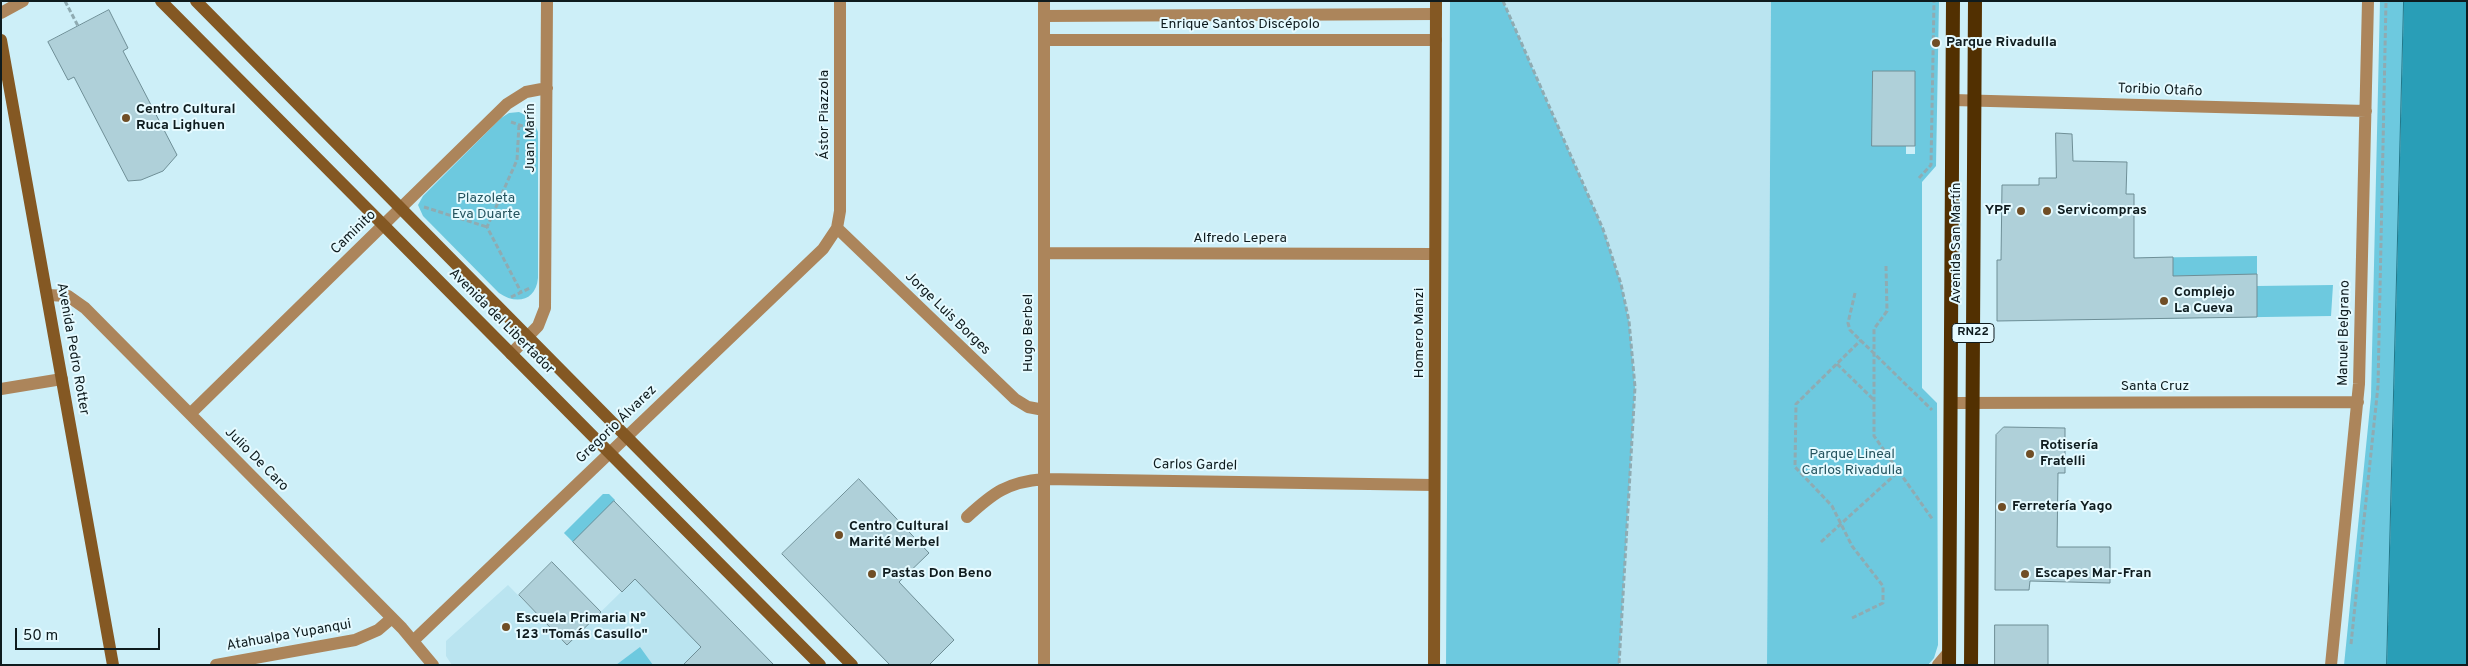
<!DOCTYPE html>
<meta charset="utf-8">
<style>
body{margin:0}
#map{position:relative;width:2468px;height:666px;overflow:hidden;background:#cdeff8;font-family:Overpass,sans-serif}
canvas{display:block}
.frame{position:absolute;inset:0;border:2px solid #0e1b1e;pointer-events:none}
.scale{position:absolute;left:15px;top:628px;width:145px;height:22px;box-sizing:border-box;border:2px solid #0e1b1e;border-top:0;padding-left:6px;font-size:15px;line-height:18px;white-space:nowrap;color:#0e1b1e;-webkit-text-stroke:4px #e5faff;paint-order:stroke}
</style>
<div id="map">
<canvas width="2468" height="666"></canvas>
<div class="frame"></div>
<div class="scale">50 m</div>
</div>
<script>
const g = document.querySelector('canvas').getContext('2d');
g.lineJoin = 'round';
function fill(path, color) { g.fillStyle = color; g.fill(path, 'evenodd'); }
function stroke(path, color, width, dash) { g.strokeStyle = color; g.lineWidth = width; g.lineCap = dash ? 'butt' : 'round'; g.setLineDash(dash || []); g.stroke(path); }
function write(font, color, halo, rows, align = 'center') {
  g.font = font + ' Overpass,sans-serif'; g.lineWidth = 4; g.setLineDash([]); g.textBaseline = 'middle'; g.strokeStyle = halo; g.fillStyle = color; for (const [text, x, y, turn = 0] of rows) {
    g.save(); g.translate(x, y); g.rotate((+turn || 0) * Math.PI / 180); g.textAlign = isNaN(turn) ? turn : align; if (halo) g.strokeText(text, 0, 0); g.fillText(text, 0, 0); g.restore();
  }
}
const built = new Path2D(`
 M 1503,1 L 1771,1 L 1767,665 L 1619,665 L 1635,387 L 1629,321 L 1621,284 L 1603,229 Z
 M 603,494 L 609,494 L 615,500 L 614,502 L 774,665 L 452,665 L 446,656 L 446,641 L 508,585 L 567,645 L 622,591 L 564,533 Z`);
const green = new Path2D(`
 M 1450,1 L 1503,1 L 1603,229 L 1621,284 L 1629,321 L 1635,387 L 1619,665 L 1446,665 Z
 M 1771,1 L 1939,1 L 1936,166 L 1922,182 L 1922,388 L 1937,403 L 1938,645 L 1934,658 L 1928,665 L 1767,665 ZM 1873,71 L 1915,71 L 1915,154 L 1906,154 L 1906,146 L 1872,146 Z
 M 2380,1 L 2404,1 L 2387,665 L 2344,665 L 2371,397 Z
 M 519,112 L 532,118 L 538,132 L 538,278 C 536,301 516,305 499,293 L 423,216 L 418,205 L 423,196 L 501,118 L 509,113 Z
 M 2257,256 L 2257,286 L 2333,285 L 2331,316 L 1997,321 L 1997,260 Z
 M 603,494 L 609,494 L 615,500 L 573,542 L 564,533 Z
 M 640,647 L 653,665 L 616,665 Z`);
const water = new Path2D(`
 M 2404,1 L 2467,1 L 2467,665 L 2387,665 Z`);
const building = new Path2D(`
 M 109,10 L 128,48 L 123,51 L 177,155 L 163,171 L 141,180 L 128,181 L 74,77 L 68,80 L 48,42 Z
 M 1873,71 L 1915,71 L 1915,146 L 1872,146 Z
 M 2056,133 L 2072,134 L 2073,161 L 2127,162 L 2126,194 L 2134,194 L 2134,258 L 2173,257 L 2173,276 L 2257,274 L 2257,317 L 1997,321 L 1997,260 L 2001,260 L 2002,185 L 2039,185 L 2039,178 L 2056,178 Z
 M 2004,427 L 2065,428 L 2065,473 L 2058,473 L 2057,547 L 2110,547 L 2110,583 L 2030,581 L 2029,590 L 1995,590 L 1996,435 Z
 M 859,479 L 929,553 L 899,582 L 954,640 L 929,665 L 890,665 L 782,554 Z
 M 614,501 L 774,665 L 683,665 L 701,647 L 635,579 L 622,592 L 573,542 Z
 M 552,562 L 601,612 L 567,645 L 519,595 Z
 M 1995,625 L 2048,625 L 2048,665 L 1995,665 Z`);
const path = new Path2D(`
 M 65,1 L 78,26
 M 1503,1 L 1603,229 L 1621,284 L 1629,321 L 1635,387 L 1619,665
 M 511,122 L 531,129
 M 519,125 L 517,160 L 487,227 L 521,292
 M 1919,178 L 1931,165 L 1934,1
 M 424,207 L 487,227
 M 1886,266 L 1887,311 L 1874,329 L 1874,436 L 1933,520
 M 1855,293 L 1848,323 L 1850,330 L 1932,410
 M 511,297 L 530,288
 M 1837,364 L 1874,400
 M 1821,542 L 1899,471
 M 1852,618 L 1883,603 L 1883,586 L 1852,546 L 1832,506 L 1795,467 L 1796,404 L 1861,340
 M 2351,644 L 2378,386 L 2386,1`);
const pedestrian = new Path2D(`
 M 1,13 L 23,1`);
const minor = new Path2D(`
 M 1044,16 L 1436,14
 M 1044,40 L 1436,40
 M 1953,100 L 2366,111
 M 837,228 L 1015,399 L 1028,407 L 1044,410
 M 1044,253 L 1435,254
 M 47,295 L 68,296 L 85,308 L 402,628 L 433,665
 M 511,354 L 538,326 L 545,308 L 547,1
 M 1,389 L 62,379
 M 1951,403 L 2358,402
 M 190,414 L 507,104 L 526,92 L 547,88
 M 967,517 C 993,493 1007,482 1044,479 L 1434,485
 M 413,641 L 823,249 L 837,228 L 840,211 L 840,1
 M 216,665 L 355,640 L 378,630 L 392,618
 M 1044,665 L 1044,1
 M 1938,665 L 1949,652
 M 2331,665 L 2359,384 L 2368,1`);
const secondary = new Path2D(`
 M 161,1 L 820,665
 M 196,1 L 852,665
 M 1,40 L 113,665
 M 1434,665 L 1436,1`);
const trunk = new Path2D(`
 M 1949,665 L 1953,1
 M 1971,665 L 1975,1`);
const markers = [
 [1936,43,5,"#704e26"],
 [126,118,5,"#704e26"],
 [2021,211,5,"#704e26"],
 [2047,211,5,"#704e26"],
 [2164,301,5,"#704e26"],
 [2030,454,5,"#704e26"],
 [2002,507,5,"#704e26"],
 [839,535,5,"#704e26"],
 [872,574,5,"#704e26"],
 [2025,574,5,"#704e26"],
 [506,627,5,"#704e26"]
];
const shields = [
 [1973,333,42]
];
const shieldNames = [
 ["RN22",1973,333]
];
const streetNames = [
 ["Enrique Santos Discépolo",1240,25],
 ["Toribio Otaño",2160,91,2],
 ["Ástor Piazzola",825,115,-90],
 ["Juan Marín",531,138,-90],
 ["Caminito",354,233,-44],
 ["Alfredo Lepera",1240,239],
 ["Avenida San Martín",1957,243,-90],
 ["Jorge Luis Borges",947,314,44],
 ["Avenida del Libertador",501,322,45],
 ["Hugo Berbel",1029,333,-90],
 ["Homero Manzi",1420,333,-90],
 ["Manuel Belgrano",2345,333,-89],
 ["Avenida Pedro Rotter",72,349,80],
 ["Santa Cruz",2155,387],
 ["Gregorio Álvarez",617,425,-44],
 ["Julio De Caro",256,460,45],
 ["Carlos Gardel",1195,466,1],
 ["Atahualpa Yupanqui",289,636,-10]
];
const poiNames = [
 ["Parque Rivadulla",1946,43],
 ["Centro Cultural",136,110],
 ["Ruca Lighuen",136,126],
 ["YPF",2011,211,"right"],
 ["Servicompras",2057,211],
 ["Complejo",2174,293],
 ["La Cueva",2174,309],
 ["Rotisería",2040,446],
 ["Fratelli",2040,462],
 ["Ferretería Yago",2012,507],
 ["Centro Cultural",849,527],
 ["Marité Merbel",849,543],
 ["Pastas Don Beno",882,574],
 ["Escapes Mar-Fran",2035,574],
 ["Escuela Primaria N°",516,619],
 ["123 \"Tomás Casullo\"",516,635]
];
const parkNames = [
 ["Plazoleta",486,199],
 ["Eva Duarte",486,215],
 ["Parque Lineal",1852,455],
 ["Carlos Rivadulla",1852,471]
];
fill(built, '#bae4f0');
fill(green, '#6dc9df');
fill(water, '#299eb7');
stroke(water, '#217789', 1);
fill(building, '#afd0d9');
stroke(building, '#6e8e96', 1);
stroke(path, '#8fabb2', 3, [5, 2.5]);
stroke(pedestrian, '#ac855b', 12);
stroke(minor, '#ac855b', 12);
stroke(secondary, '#845823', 12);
stroke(trunk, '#523001', 14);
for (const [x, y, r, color] of markers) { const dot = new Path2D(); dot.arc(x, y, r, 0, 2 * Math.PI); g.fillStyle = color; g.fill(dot); stroke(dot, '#e5faff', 2); }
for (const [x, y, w] of shields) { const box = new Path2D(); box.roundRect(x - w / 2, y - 9.5, w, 19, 4); g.fillStyle = '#e5faff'; g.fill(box); stroke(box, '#0e1b1e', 1); }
write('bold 12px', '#0e1b1e', null, shieldNames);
write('14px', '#0e1b1e', '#e5faff', streetNames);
write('bold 14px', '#0e1b1e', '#e5faff', poiNames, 'left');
write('14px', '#25545f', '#e5faff', parkNames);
</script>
